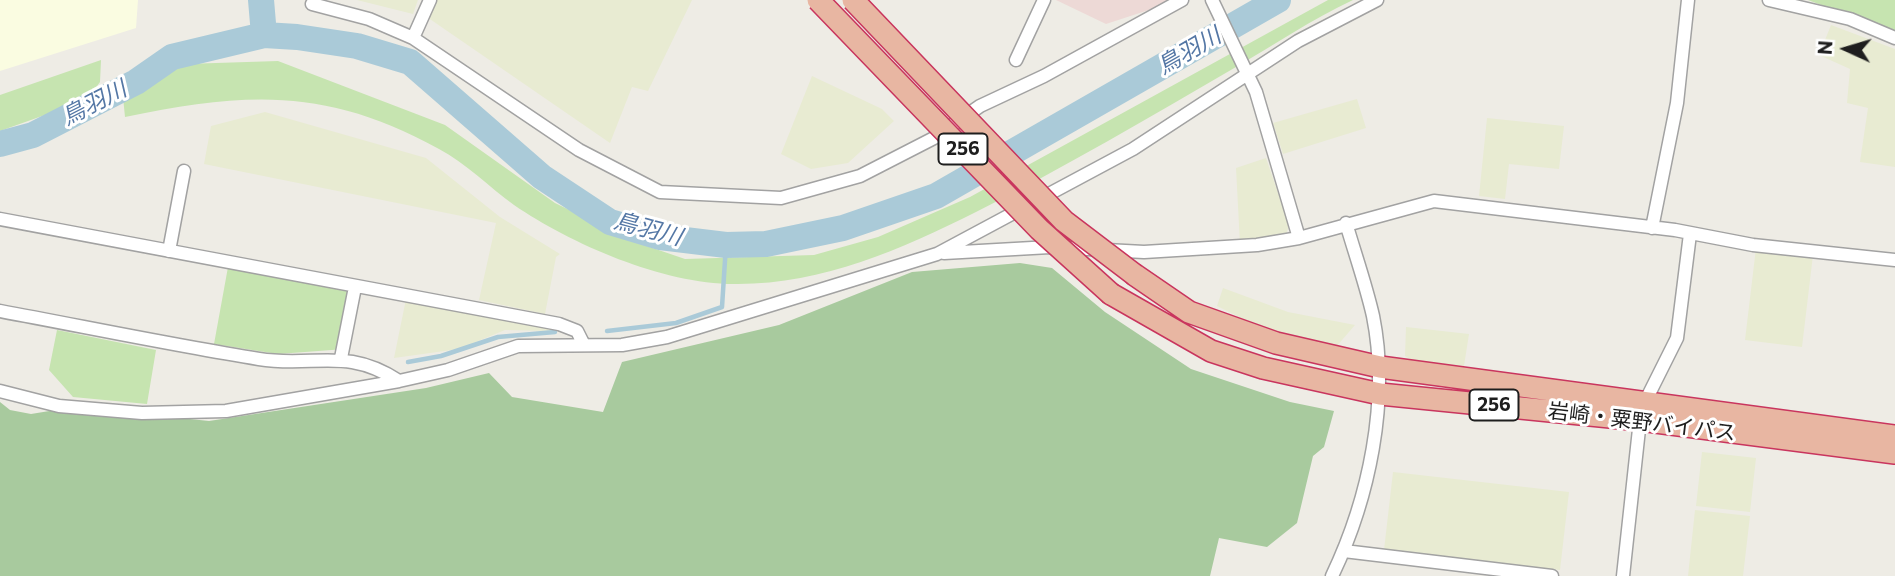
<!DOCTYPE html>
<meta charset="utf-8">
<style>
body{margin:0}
#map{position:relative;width:1895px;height:576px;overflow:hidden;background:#eeece5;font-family:Commissioner,sans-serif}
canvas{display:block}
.north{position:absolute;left:1811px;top:14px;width:70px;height:70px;-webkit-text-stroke:5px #fff;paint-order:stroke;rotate:274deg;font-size:19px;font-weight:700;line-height:28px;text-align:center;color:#1e1e1e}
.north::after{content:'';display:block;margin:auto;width:24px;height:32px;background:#1e1e1e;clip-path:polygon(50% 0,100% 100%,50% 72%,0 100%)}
</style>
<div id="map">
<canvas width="1895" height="576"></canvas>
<div class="north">N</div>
</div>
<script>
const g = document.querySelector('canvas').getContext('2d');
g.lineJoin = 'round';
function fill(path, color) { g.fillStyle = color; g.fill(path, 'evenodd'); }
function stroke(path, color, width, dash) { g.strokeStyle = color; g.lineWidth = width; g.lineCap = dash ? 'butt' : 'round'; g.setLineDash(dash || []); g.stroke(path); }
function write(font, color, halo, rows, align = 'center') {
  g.font = font + ' Commissioner,"Noto Sans JP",sans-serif'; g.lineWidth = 6; g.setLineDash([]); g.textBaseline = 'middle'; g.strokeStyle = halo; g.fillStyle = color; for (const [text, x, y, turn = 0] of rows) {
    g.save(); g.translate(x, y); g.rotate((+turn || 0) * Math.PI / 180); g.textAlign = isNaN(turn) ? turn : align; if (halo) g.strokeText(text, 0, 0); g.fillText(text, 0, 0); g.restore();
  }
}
const commercial = new Path2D(`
 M 1056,0 L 1170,0 L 1161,6 L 1106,24 Z`);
const education = new Path2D(`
 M 0,0 L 138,0 L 136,28 L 0,71 Z`);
const farmland = new Path2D(`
 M 357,0 L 418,0 L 413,14 Z
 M 432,0 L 692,0 L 648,91 L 632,87 L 610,143 L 424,15 Z
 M 1831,25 L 1895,49 L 1895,167 L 1860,162 L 1868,108 L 1847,103 L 1850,69 L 1819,55 Z
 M 812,76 L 882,109 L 894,121 L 848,163 L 811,169 L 781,154 Z
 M 1357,99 L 1366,128 L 1283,154 L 1273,123 Z
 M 265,112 L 426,158 L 500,217 L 560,254 L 556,257 L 545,314 L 479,300 L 496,223 L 204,164 L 211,126 Z
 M 1487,118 L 1564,126 L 1559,169 L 1509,164 L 1505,199 L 1479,196 Z
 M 1266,158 L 1289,225 L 1286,235 L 1240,244 L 1236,168 Z
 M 1756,248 L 1813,255 L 1802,347 L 1745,340 Z
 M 1223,288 L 1288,312 L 1355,325 L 1336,347 L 1292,337 L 1255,325 L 1217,306 Z
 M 406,299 L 552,325 L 551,331 L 505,330 L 459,349 L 394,358 Z
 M 1406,327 L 1469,334 L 1464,366 L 1413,361 L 1405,356 Z
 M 1702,452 L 1756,458 L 1750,512 L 1696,506 Z
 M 1393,472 L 1569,492 L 1560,570 L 1384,550 Z
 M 1695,510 L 1750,516 L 1743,576 L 1688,576 Z`);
const grass = new Path2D(`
 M 1328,0 L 1353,0 C 1312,19 1274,45 1236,67 C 1150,117 1065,167 976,212 C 900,250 821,285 734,284 C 663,284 571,244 514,205 C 489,187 466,163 439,149 C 326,87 247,92 125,117 L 123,97 L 185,64 L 278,61 L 445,125 L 555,203 L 635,242 L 685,259 L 814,255 L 878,237 L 970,197 Z
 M 1808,0 L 1895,0 L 1895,33 Z
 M 101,60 L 100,82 L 87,100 L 0,131 L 0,95 Z
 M 228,267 L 355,293 L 345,349 L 278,354 L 214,344 Z
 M 57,330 L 156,350 L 147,404 L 73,397 L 49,370 Z`);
const forest = new Path2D(`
 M 1020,263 L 1052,268 L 1105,312 L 1191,369 L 1290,402 L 1334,411 L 1324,447 L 1313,456 L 1297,523 L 1267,547 L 1219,538 L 1210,576 L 0,576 L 0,402 L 10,410 L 31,414 L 74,407 L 209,421 L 426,388 L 489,373 L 512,397 L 603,412 L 622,362 L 779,325 L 912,272 Z`);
const stream = new Path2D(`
 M 607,331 L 676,323 L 722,307 L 726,245
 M 408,362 L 441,356 L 498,337 L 555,332`);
const river = new Path2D(`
 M 261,0 L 264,35
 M 0,144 L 33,135 L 136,82 L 172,57 L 264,35 L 297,37 L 357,46 L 410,62 L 542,177 L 610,222 L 660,237 L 726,245 L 766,244 L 843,228 L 936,196 L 1278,0`);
const minor = new Path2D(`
 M 1212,0 L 1256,92 L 1299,238
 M 1769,0 L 1850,19 L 1895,38
 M 312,4 L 369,19 L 413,38 L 579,150 L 660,192 L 781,198 L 860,176 L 934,138 L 980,106 L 1044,76 L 1182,0
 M 413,38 L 430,0
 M 1016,60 L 1044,0
 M 0,219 L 559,324 L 577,331 L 584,345
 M 1652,228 L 1677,103 L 1688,0
 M 169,251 L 184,171
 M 944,253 L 1050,247 L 1144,252 L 1257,245 L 1299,238 L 1434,201 L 1675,230 L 1753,245 L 1895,260
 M 0,311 C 86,327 172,345 259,359 C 314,368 345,346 399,381
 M 341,358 L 355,287
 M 0,391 L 59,406 L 142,413 L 226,411 L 399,381 L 448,370 L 518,346 L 622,345 L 667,337 L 937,254 L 1133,149 L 1298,41 L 1377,0
 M 1646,400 L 1677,338 L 1690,234
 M 1344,551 L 1552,576
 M 1332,576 C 1369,499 1390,400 1373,316 C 1366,285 1355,254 1346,223
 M 1623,576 L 1640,420`);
const trunk = new Path2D(`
 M 1135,275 L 1189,312 L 1276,343 L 1380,367 L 1895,436
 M 1111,294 L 1211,351 L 1263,368 L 1380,394 L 1640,420 L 1895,453`);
const trunkBridge = new Path2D(`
 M 818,0 L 1039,229 L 1111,294
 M 853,0 L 1064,221 L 1135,275`);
const shields = [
 [963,149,49],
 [1494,405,49]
];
const shieldNames = [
 ["256",963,149],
 ["256",1494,405]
];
const streetNames = [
 ["岩崎・粟野バイパス",1642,422,7]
];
const waterNames = [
 ["鳥羽川",1189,51,-30],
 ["鳥羽川",94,103,-27],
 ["鳥羽川",648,229,15]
];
fill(commercial, '#edd9d6');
fill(education, '#fafce1');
fill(farmland, '#e8ebd2');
fill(grass, '#c6e4b0');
fill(forest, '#a8ca9e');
stroke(stream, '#aacad8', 4.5);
stroke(river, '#aacad8', 26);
stroke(minor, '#a2a2a2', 15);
stroke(trunk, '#c9355e', 24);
stroke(minor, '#fff', 12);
stroke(trunk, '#e8b6a2', 21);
stroke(trunkBridge, '#c9355e', 24, []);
stroke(trunkBridge, '#e8b6a2', 21);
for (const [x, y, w] of shields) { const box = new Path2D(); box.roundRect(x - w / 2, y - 15.5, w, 31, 5); g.fillStyle = '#fff'; g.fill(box); stroke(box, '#1e1e1e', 2); }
write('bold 19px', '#1e1e1e', null, shieldNames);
write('21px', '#1e1e1e', '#fff', streetNames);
write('italic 23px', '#5477a5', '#fff', waterNames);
</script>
